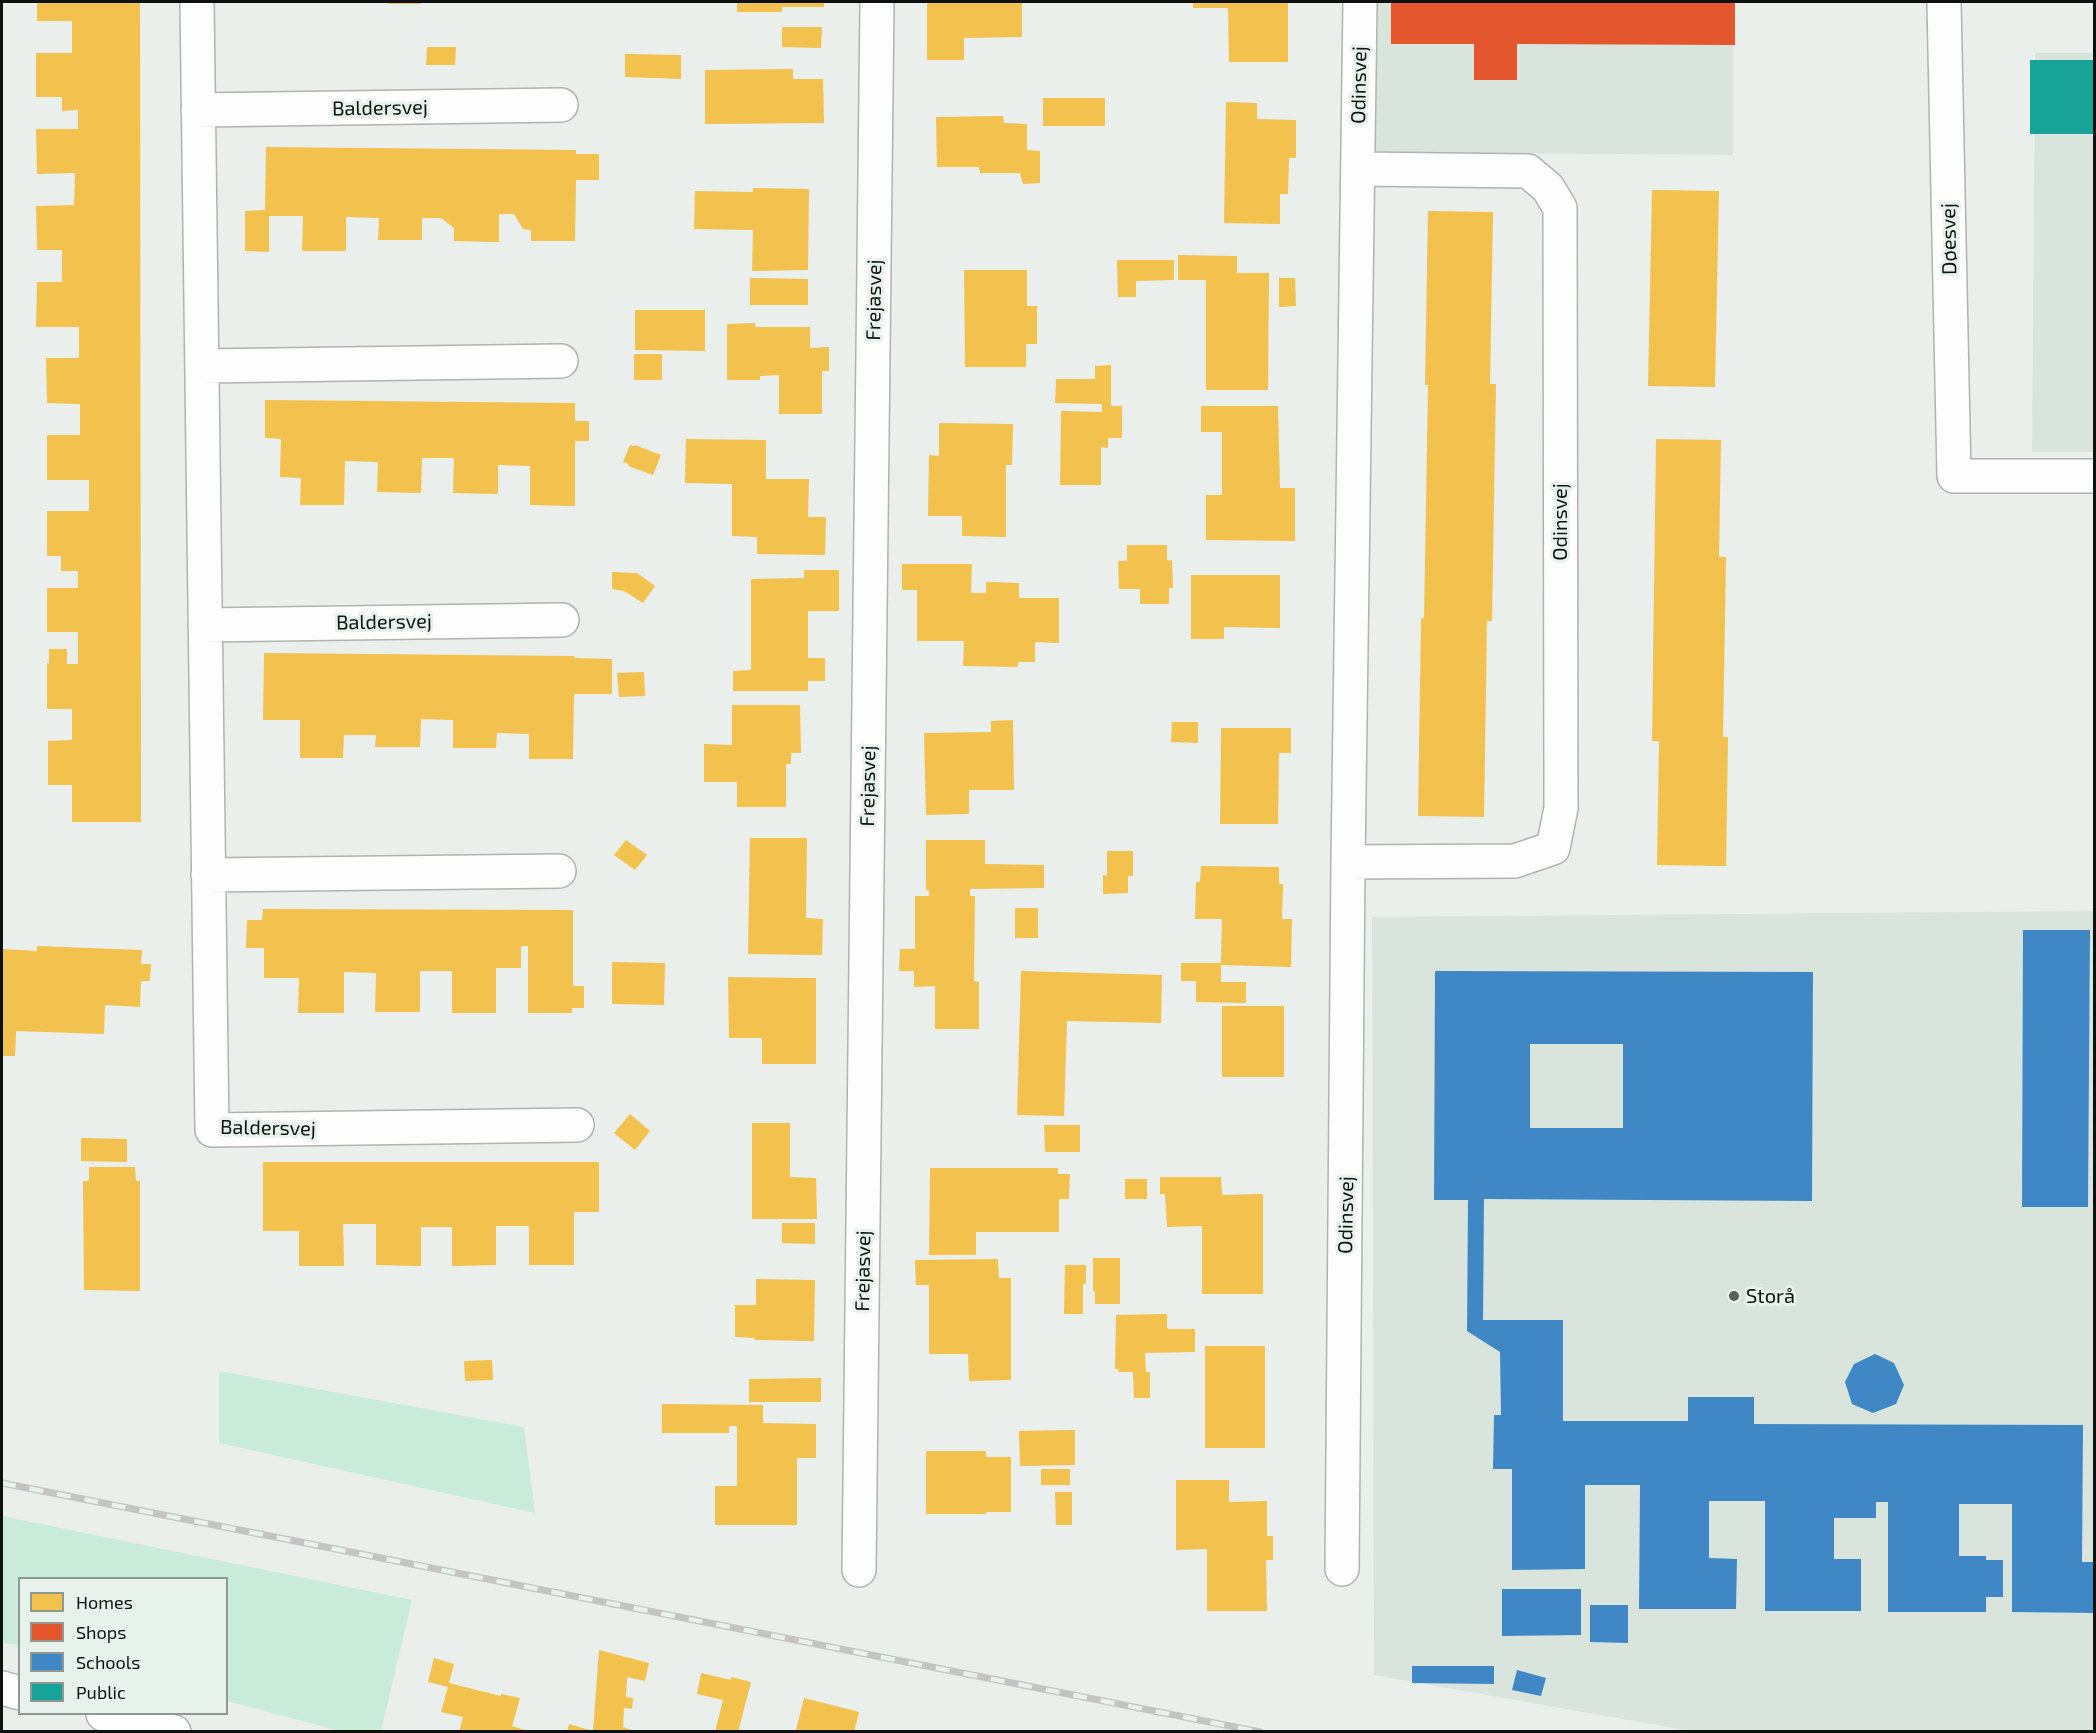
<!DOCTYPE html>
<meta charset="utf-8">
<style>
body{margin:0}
#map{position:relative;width:2096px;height:1733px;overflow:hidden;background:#eaefec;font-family:"Exo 2",sans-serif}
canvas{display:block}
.frame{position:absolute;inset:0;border:3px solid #0d110f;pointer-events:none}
.legend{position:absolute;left:18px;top:1577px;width:210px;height:138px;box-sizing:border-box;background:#e7f2ec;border:2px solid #909894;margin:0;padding:8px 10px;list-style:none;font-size:18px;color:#0d110f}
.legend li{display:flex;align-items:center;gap:12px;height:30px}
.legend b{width:30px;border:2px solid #909894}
</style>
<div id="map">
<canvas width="2096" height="1733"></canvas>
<div class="frame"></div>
<ul class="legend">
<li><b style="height:16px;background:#f2c14e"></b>Homes</li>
<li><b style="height:16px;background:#e4572e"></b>Shops</li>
<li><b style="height:16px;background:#3f88c5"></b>Schools</li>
<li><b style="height:16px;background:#17a398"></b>Public</li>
</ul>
</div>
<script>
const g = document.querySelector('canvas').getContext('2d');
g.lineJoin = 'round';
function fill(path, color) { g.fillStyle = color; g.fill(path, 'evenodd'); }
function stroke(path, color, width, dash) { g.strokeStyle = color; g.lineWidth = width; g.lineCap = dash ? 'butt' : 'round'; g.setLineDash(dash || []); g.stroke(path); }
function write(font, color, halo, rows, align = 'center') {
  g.font = font + ' "Exo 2",sans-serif'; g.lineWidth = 6; g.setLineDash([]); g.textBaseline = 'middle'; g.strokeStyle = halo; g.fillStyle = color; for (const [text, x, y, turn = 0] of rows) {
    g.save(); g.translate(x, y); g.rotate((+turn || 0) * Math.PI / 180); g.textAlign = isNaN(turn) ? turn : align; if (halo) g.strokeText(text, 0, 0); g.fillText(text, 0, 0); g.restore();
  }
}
const built = new Path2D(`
 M 1377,2 L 1733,2 L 1733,155 L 1375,152 Z
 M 2035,53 L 2094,53 L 2094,452 L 2032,452 Z
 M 2094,911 L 2094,1731 L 1690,1731 L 1374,1675 L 1372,917 Z`);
const green = new Path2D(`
 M 219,1371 L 524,1427 L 535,1513 L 219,1443 Z
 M 2,1516 L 412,1600 L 381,1731 L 340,1731 L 227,1701 L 226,1578 L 20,1578 L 19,1646 L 2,1642 Z`);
const homes = new Path2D(`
 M 37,2 L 140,2 L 141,822 L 72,822 L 72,785 L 48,785 L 48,741 L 72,740 L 72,709 L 47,709 L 47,663 L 49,664 L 49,649 L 67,649 L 67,664 L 78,664 L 78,632 L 47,632 L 47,588 L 78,588 L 78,571 L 61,571 L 61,556 L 47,556 L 47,511 L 89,511 L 89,480 L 47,480 L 47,435 L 80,435 L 80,404 L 47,403 L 46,358 L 79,358 L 79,327 L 36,327 L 37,282 L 62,282 L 62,250 L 37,250 L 36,206 L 74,205 L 75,173 L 37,174 L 36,129 L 78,129 L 78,110 L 62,111 L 62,97 L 36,97 L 36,53 L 72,53 L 72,21 L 37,21 Z
 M 388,2 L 421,2 L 421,4 L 388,4 Z
 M 737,2 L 824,2 L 824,7 L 782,7 L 782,12 L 737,12 Z
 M 927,2 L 1022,2 L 1022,37 L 964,38 L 964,60 L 927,60 Z
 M 1193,2 L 1288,2 L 1288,62 L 1229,62 L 1228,8 L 1193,8 Z
 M 782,27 L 822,27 L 821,48 L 782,47 Z
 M 427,47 L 456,47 L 455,65 L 426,65 Z
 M 625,54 L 681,55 L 681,79 L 625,77 Z
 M 793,69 L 793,79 L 823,79 L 824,123 L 705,124 L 705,70 Z
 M 1043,98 L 1105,98 L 1105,126 L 1043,126 Z
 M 1226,102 L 1257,103 L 1257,119 L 1296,120 L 1296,158 L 1289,158 L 1288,194 L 1280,194 L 1280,224 L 1224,223 Z
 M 1003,116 L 1004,123 L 1027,124 L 1027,150 L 1040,151 L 1040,183 L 1023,184 L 1020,173 L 980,173 L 979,167 L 937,167 L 936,117 Z
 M 266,147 L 576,150 L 576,154 L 599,154 L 599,180 L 576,180 L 575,241 L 531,241 L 531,230 L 523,229 L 514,214 L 499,214 L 499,242 L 454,241 L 454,228 L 441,218 L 422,218 L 422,240 L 378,240 L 379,218 L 346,217 L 346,251 L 302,251 L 303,216 L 269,216 L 269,252 L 245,251 L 245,211 L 265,210 Z
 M 753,188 L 809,189 L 808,270 L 752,271 L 753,230 L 694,229 L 695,191 L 753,192 Z
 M 1652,190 L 1719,191 L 1715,387 L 1648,386 Z
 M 1428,211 L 1493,212 L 1490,384 L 1496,384 L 1492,621 L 1487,621 L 1484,817 L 1418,816 L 1421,619 L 1424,618 L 1428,385 L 1425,385 Z
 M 1178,255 L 1237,256 L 1237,273 L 1269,273 L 1268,390 L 1206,390 L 1206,280 L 1178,280 Z
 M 1117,260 L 1174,260 L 1174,280 L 1136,281 L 1136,297 L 1118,297 Z
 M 964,270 L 1027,270 L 1027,306 L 1037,306 L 1037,344 L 1026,344 L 1026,367 L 965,367 Z
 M 750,278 L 808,279 L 808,305 L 750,305 Z
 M 1279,278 L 1295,278 L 1296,306 L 1279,307 Z
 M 635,310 L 705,310 L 705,351 L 635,350 Z
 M 755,323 L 755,327 L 810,327 L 810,348 L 829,347 L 829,371 L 822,371 L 822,414 L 779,414 L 779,375 L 760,376 L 760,380 L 727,380 L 727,324 Z
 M 634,354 L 662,354 L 662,380 L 634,380 Z
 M 1111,365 L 1111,406 L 1122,406 L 1122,438 L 1108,438 L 1108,448 L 1101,447 L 1101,485 L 1060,485 L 1061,411 L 1102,412 L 1102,404 L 1055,403 L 1056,379 L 1095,379 L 1095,366 Z
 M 265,400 L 575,403 L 575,421 L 589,421 L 589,441 L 575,441 L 575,506 L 530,505 L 530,466 L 498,465 L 498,494 L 453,493 L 454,458 L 422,458 L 421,493 L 377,492 L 378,462 L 345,461 L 344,505 L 300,505 L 301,478 L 280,477 L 281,439 L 265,438 Z
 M 1201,406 L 1278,406 L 1280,488 L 1295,488 L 1295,541 L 1206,540 L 1206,495 L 1222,495 L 1222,432 L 1201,432 Z
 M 939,423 L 1013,424 L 1012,465 L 1006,465 L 1006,537 L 962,536 L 962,516 L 928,516 L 929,455 L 939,456 Z
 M 686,439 L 766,440 L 766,479 L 809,479 L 808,517 L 826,517 L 825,555 L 757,554 L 757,537 L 732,536 L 732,484 L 685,483 Z
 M 1656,439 L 1721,440 L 1719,557 L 1726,557 L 1723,737 L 1728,737 L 1726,866 L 1657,865 L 1659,741 L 1652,741 Z
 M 630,445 L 634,446 L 635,445 L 661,455 L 653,475 L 628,466 L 629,464 L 623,462 Z
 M 1127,545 L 1167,545 L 1167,561 L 1172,560 L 1173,588 L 1169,588 L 1169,604 L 1140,604 L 1140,589 L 1119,589 L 1118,561 L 1127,561 Z
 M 902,564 L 972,564 L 971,593 L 986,593 L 986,582 L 1019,583 L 1019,598 L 1059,598 L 1059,643 L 1035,642 L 1035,662 L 1018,662 L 1018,667 L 963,666 L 964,641 L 917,641 L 917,590 L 902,590 Z
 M 804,570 L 839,570 L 839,611 L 808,611 L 808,658 L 825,658 L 825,681 L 808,681 L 808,691 L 733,691 L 733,671 L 751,670 L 751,579 L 804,578 Z
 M 612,572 L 637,573 L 655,586 L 643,603 L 624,591 L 612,589 Z
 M 1191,575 L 1280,575 L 1280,628 L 1224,627 L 1224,639 L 1191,639 Z
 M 264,653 L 575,656 L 574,658 L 612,659 L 612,694 L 574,694 L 573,759 L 529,759 L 529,734 L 497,733 L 496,748 L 453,748 L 453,720 L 421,719 L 420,747 L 375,747 L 376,735 L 344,735 L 343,758 L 300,758 L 300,720 L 263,720 Z
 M 644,672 L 645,696 L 619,697 L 617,673 Z
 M 732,705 L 800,705 L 801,753 L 791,753 L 791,764 L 786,764 L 786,807 L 737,807 L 737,782 L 704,782 L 704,744 L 732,745 Z
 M 1013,720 L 1014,790 L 969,790 L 969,814 L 926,815 L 924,733 L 991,732 L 991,721 Z
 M 1172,722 L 1198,722 L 1198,743 L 1171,742 Z
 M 1221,728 L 1291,728 L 1291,753 L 1279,753 L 1278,824 L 1220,824 Z
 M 750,838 L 807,838 L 806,918 L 823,919 L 822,955 L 748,954 Z
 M 626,840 L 647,855 L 635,870 L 614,855 Z
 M 926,840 L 985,840 L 985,864 L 1044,865 L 1044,888 L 970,889 L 970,896 L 975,896 L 974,981 L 979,982 L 979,1029 L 935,1029 L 935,986 L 914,987 L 914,971 L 899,971 L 900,949 L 915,949 L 915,896 L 929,896 L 929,890 L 926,890 Z
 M 1107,851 L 1133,851 L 1133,876 L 1128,876 L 1128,893 L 1103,894 L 1103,875 L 1107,876 Z
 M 1201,866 L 1279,867 L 1279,884 L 1283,884 L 1282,919 L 1292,919 L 1291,967 L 1221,965 L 1221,982 L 1246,982 L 1246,1003 L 1196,1002 L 1196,981 L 1181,981 L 1181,963 L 1221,963 L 1222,919 L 1195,919 L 1196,882 L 1200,882 Z
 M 1015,908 L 1038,908 L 1038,938 L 1015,938 Z
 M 263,909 L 573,910 L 573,986 L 584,986 L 584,1008 L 572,1008 L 572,1013 L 528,1013 L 528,946 L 521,946 L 521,968 L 496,968 L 496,1013 L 452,1013 L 452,971 L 420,971 L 420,1012 L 375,1012 L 376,973 L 344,972 L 344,1013 L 298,1013 L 299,978 L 264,978 L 264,948 L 246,948 L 247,920 L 262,920 Z
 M 37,946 L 142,950 L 141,964 L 151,964 L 150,981 L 141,981 L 140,1007 L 105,1005 L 104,1034 L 16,1031 L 15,1056 L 2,1056 L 2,949 L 37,951 Z
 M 612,962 L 665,963 L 664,1005 L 612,1004 Z
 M 1021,971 L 1162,975 L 1161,1023 L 1067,1021 L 1064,1116 L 1017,1115 Z
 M 728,977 L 816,978 L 816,1064 L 762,1064 L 762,1038 L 729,1038 Z
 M 1222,1006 L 1284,1006 L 1284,1077 L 1222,1077 Z
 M 630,1114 L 650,1131 L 635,1150 L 614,1133 Z
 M 752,1123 L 790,1123 L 790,1177 L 816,1178 L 817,1219 L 752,1219 Z
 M 1044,1125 L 1080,1125 L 1080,1152 L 1045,1152 Z
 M 81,1138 L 127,1139 L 127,1162 L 81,1161 Z
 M 263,1162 L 599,1162 L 599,1212 L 574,1212 L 574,1265 L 529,1265 L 529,1226 L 496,1226 L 496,1265 L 452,1266 L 452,1227 L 421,1227 L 421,1266 L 376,1265 L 376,1224 L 343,1224 L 344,1266 L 299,1266 L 299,1231 L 263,1231 Z
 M 89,1167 L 135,1167 L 136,1181 L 140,1181 L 140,1291 L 84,1290 L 83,1181 L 89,1181 Z
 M 930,1168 L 1058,1168 L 1058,1174 L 1070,1174 L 1069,1199 L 1059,1199 L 1059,1232 L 976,1232 L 976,1255 L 929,1255 Z
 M 1160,1177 L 1221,1177 L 1222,1195 L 1263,1194 L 1263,1294 L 1202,1294 L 1202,1226 L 1167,1227 L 1165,1194 L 1160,1194 Z
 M 1125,1179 L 1147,1179 L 1147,1199 L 1125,1199 Z
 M 782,1223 L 815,1223 L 815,1244 L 782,1243 Z
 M 1093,1258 L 1120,1258 L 1120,1304 L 1095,1304 L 1095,1291 L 1093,1291 Z
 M 998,1259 L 999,1278 L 1011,1278 L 1011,1380 L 969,1381 L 968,1354 L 929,1354 L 929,1285 L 916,1285 L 915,1260 Z
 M 1065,1265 L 1086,1265 L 1086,1284 L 1083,1284 L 1083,1314 L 1064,1314 Z
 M 756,1279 L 815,1280 L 814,1341 L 755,1340 L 755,1338 L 735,1337 L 735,1305 L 756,1305 Z
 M 1167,1314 L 1167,1329 L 1195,1329 L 1195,1352 L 1145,1353 L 1146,1372 L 1150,1372 L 1150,1398 L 1134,1398 L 1133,1372 L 1118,1372 L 1119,1369 L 1115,1369 L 1116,1315 Z
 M 1205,1346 L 1265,1346 L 1265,1448 L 1205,1448 Z
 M 492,1360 L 493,1380 L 465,1381 L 464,1361 Z
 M 821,1378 L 821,1402 L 749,1402 L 749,1379 Z
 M 662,1404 L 763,1405 L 763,1423 L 816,1424 L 816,1458 L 797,1458 L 797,1525 L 715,1525 L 715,1486 L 737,1486 L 737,1426 L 729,1426 L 729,1433 L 662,1433 Z
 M 1075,1430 L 1075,1465 L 1020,1466 L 1019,1431 Z
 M 926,1451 L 986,1451 L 986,1457 L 1011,1457 L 1011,1512 L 986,1512 L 986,1514 L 926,1514 Z
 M 1041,1469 L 1070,1469 L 1070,1485 L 1041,1485 Z
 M 1176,1480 L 1229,1480 L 1229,1502 L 1267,1501 L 1267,1536 L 1273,1536 L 1273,1560 L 1266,1560 L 1267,1611 L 1207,1611 L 1207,1549 L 1176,1550 Z
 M 1055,1492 L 1072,1492 L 1072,1525 L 1056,1525 Z
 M 599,1650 L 649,1663 L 645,1681 L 627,1677 L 626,1697 L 633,1698 L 632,1709 L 624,1708 L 623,1727 L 637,1732 L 567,1732 L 569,1724 L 593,1731 Z
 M 434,1658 L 454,1664 L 449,1683 L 501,1696 L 501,1694 L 520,1698 L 512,1726 L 531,1732 L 459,1732 L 463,1717 L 441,1712 L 448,1687 L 428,1682 Z
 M 701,1673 L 731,1680 L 731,1677 L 751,1682 L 738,1732 L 715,1732 L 723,1700 L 697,1694 Z
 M 804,1698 L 859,1712 L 854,1732 L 796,1730 Z`);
const shops = new Path2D(`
 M 1391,2 L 1735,2 L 1735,45 L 1517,44 L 1517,80 L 1474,80 L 1474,44 L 1391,44 Z`);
const schools = new Path2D(`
 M 2023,930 L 2090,930 L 2088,1207 L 2022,1207 Z
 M 1435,971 L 1813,972 L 1812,1201 L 1484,1199 L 1483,1320 L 1563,1320 L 1563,1421 L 1688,1421 L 1688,1397 L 1754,1397 L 1754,1424 L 2083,1425 L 2082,1562 L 2094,1562 L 2094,1613 L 2012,1612 L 2012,1504 L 1959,1504 L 1959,1556 L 1986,1556 L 1986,1560 L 2003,1560 L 2003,1597 L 1986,1597 L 1986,1612 L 1888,1612 L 1888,1502 L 1876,1502 L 1876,1518 L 1834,1518 L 1834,1559 L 1861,1559 L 1861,1611 L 1765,1611 L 1765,1501 L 1709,1501 L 1709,1558 L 1737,1559 L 1736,1609 L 1639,1609 L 1640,1485 L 1585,1485 L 1585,1569 L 1512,1570 L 1512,1469 L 1493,1469 L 1494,1415 L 1501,1415 L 1500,1352 L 1467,1331 L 1468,1200 L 1434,1200 ZM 1530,1044 L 1623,1044 L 1623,1128 L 1530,1128 Z
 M 1875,1354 L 1894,1363 L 1904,1385 L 1896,1404 L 1873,1413 L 1852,1404 L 1845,1382 L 1854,1364 Z
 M 1502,1589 L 1581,1589 L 1581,1635 L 1502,1636 Z
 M 1590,1605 L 1628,1605 L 1628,1643 L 1590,1642 Z
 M 1412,1666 L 1494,1666 L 1494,1684 L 1412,1683 Z
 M 1517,1670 L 1546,1678 L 1541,1696 L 1512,1690 Z`);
const public = new Path2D(`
 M 2030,60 L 2094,60 L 2094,134 L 2030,134 Z`);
const minor = new Path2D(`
 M 197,2 L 212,1130 L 577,1125
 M 1944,2 L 1954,476 L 2094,476
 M 198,110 L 561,105
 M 202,366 L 561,361
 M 205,625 L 562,620
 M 1348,862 L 1515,861 L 1553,848 L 1561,808 L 1560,208 L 1548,188 L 1528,171 L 1358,169
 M 208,875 L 559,871
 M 1342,1569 L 1348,862 L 1360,2
 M 859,1570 L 877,2
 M 2,1688 L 20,1693
 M 103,1714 L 174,1732`);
const rail = new Path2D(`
 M 2,1483 L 1260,1732`);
const markers = [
 [1734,1296,6,"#5a5f5c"]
];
const streetNames = [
 ["Odinsvej",1359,85,-89],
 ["Baldersvej",380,108,-1],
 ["Døesvej",1949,239,-91],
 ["Frejasvej",874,300,-89],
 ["Odinsvej",1560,522,-90],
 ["Baldersvej",384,622,-1],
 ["Frejasvej",868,786,-89],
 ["Baldersvej",268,1128,1],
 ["Odinsvej",1346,1215,-89],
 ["Frejasvej",863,1271,-89]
];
const poiNames = [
 ["Storå",1746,1296]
];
fill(built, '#d9e4dd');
fill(green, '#c9ebda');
fill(homes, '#f2c14e');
fill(shops, '#e4572e');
fill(schools, '#3f88c5');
fill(public, '#17a398');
stroke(minor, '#afb3b1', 36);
stroke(minor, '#fcfdfc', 33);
stroke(rail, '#c3c4c3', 7);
stroke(rail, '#e7f2ec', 4.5, [14]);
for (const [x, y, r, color] of markers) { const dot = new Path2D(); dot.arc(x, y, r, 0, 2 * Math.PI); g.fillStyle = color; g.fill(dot); stroke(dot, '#e7f2ec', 2); }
write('20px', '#0d110f', '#e7f2ec', streetNames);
write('20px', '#0d110f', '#e7f2ec', poiNames, 'left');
</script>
